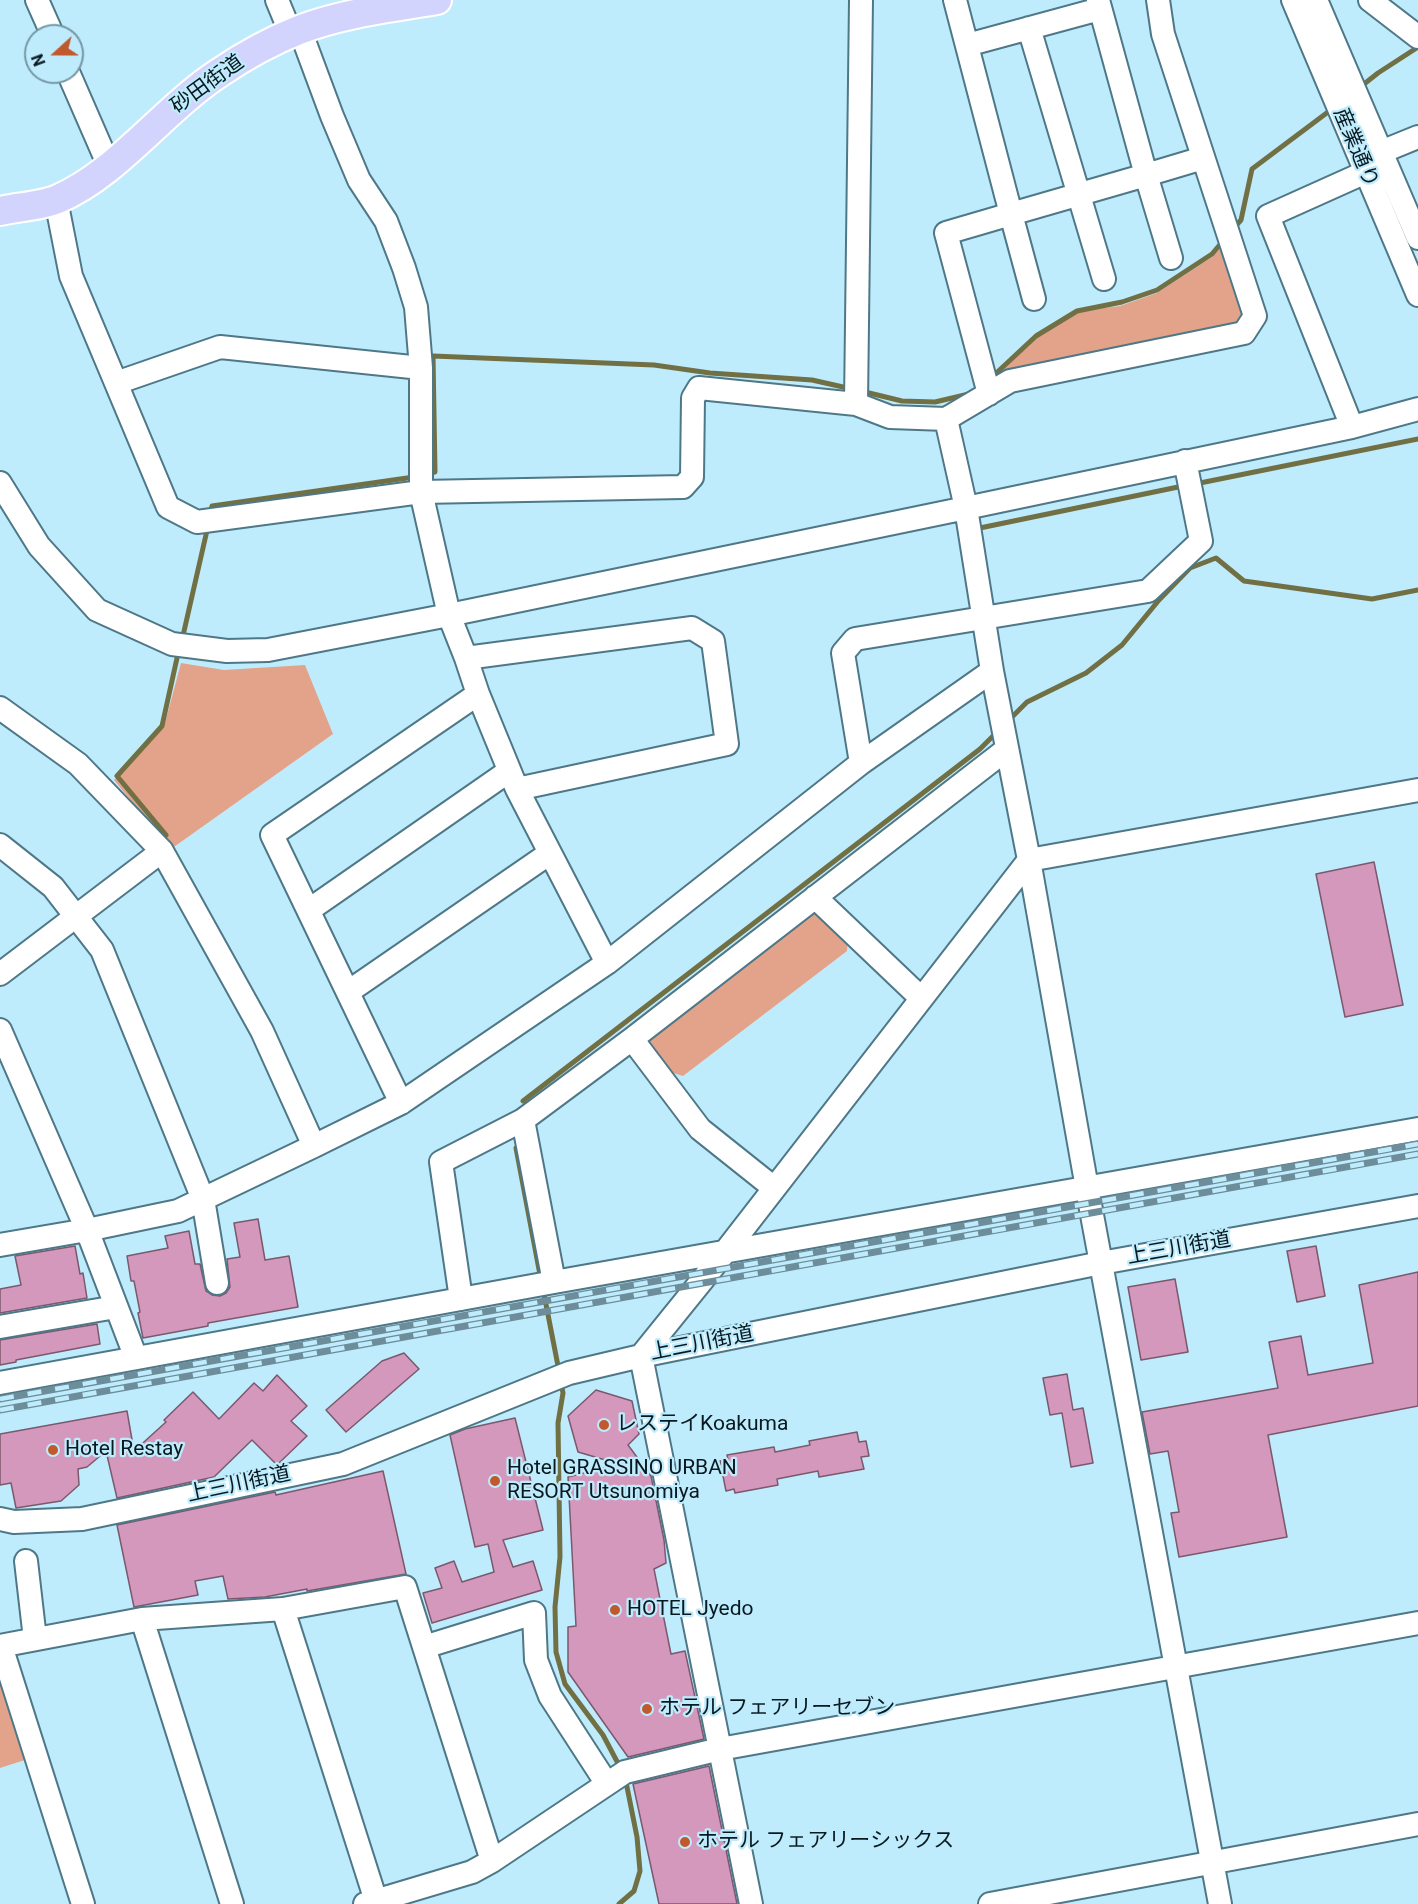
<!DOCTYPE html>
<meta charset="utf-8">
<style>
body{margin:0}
#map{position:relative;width:1418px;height:1904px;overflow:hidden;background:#bfecfd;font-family:Roboto,sans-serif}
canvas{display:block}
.north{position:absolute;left:24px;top:24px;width:60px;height:60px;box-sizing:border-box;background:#bfecfd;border:2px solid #7698a4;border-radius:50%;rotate:249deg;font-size:16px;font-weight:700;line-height:24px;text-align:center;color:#08191f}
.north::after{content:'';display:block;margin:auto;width:21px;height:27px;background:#c0592d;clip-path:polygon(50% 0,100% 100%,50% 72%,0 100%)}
</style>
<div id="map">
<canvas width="1418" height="1904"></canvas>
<div class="north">N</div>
</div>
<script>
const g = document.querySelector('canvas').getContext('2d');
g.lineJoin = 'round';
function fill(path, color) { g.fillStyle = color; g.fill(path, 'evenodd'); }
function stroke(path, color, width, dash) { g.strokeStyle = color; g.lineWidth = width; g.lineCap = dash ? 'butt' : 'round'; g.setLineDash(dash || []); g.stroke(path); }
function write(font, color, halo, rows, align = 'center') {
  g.font = font + ' Roboto,"Noto Sans JP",sans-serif'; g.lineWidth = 4.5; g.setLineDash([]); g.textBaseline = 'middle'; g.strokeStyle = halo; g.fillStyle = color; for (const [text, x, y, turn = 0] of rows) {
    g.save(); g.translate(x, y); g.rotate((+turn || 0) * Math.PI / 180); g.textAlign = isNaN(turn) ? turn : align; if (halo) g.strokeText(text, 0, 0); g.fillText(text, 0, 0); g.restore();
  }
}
const green = new Path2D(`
 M 1226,242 L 1246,311 L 1238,323 L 1002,372 L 1018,352 L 1047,331 L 1079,311 L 1120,306 L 1157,293 L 1212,257 Z
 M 181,663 L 224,670 L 305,665 L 333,734 L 171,849 L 114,780 L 165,723 Z
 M 809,910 L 820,912 L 848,937 L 847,951 L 683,1076 L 670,1072 L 648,1045 L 650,1032 Z
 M 0,1668 L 28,1759 L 0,1768 Z`);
const stream = new Path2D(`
 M 1359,88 L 1378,73 L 1418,47
 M 1233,229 L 1241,220 L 1252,169 L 1332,109
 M 991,378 L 1036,336 L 1077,311 L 1122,302 L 1157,290 L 1212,254 L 1223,241
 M 861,391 L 902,401 L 935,402 L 969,394
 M 426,474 L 435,472 L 433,356 L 654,365 L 710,373 L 812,380 L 852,389
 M 1195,484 L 1418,439
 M 210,514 L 212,506 L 414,477
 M 975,529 L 1183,486
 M 182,640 L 208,526
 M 1008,721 L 1027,702 L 1086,673 L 1122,645 L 1159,600 L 1190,568 L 1216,558 L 1244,581 L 1372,599 L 1418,590
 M 160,840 L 166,835 L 117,776 L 162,726 L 179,649
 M 523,1101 L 980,749 L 997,732
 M 516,1148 L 541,1280
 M 543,1289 L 559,1371
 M 561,1383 L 563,1393 L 558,1423 L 560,1557 L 555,1607 L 556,1652 L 565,1684 L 603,1735 L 621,1769
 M 619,1904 L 634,1891 L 640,1871 L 637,1837 L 625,1777`);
const building = new Path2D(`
 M 1374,862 L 1403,1005 L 1345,1017 L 1316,874 Z
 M 258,1219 L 265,1260 L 289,1256 L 298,1307 L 208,1323 L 208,1326 L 143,1338 L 138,1313 L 140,1312 L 134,1281 L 131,1281 L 127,1256 L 168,1248 L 165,1236 L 189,1231 L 195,1264 L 200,1264 L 206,1291 L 212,1295 L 220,1296 L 226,1293 L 230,1287 L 227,1259 L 240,1257 L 234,1223 Z
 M 75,1246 L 80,1274 L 83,1273 L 87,1298 L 0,1313 L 0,1289 L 21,1285 L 15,1256 Z
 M 1316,1246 L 1325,1296 L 1297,1302 L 1287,1251 Z
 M 1418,1272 L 1418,1406 L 1268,1435 L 1287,1537 L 1179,1557 L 1171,1513 L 1179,1512 L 1168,1451 L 1150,1454 L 1142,1412 L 1278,1388 L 1269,1342 L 1301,1336 L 1308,1375 L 1373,1363 L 1359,1285 Z
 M 1175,1279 L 1188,1352 L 1141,1360 L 1128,1287 Z
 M 97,1324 L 100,1344 L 16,1360 L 16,1362 L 0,1365 L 0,1340 Z
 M 404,1353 L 419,1369 L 346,1432 L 326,1410 L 382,1361 Z
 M 1067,1374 L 1073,1410 L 1083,1408 L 1093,1463 L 1071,1467 L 1062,1413 L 1050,1415 L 1043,1378 Z
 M 277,1375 L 307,1406 L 291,1421 L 307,1436 L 278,1464 L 276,1464 L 252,1440 L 214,1477 L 117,1498 L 106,1451 L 87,1467 L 78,1469 L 79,1485 L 61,1501 L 16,1508 L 11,1483 L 0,1485 L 0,1434 L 127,1411 L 134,1451 L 166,1422 L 164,1420 L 193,1392 L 219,1419 L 254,1383 L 263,1391 Z
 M 596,1390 L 632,1401 L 639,1434 L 628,1445 L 651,1476 L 664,1540 L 666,1563 L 654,1569 L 671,1654 L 685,1651 L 704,1739 L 628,1757 L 568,1672 L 568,1627 L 576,1626 L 568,1477 L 619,1464 L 578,1452 L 568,1416 Z
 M 515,1418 L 543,1530 L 503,1540 L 513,1567 L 533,1561 L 542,1590 L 432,1623 L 423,1593 L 442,1588 L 435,1568 L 454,1561 L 462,1582 L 494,1572 L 488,1544 L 475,1547 L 450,1435 L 465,1429 Z
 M 857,1432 L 859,1442 L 866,1441 L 869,1456 L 861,1457 L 864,1469 L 819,1477 L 818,1471 L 777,1479 L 778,1485 L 735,1493 L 734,1489 L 726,1491 L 720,1461 L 728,1460 L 727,1455 L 774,1447 L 775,1452 L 810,1445 L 809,1441 Z
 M 383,1471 L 406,1574 L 307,1591 L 307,1589 L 265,1597 L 228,1599 L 223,1576 L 195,1581 L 198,1595 L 134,1607 L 117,1525 L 275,1492 L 276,1495 Z
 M 709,1766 L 737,1904 L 659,1904 L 633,1784 Z`);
const minor = new Path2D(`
 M 37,0 L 53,36
 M 277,0 L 291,34
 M 955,0 L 1011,214 L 1146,175 L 1098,0
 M 1293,0 L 1418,295
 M 1316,0 L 1418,238
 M 1370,0 L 1418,37
 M 1029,28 L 1104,279
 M 300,30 L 332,116 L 359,180 L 386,221 L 404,268 L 416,307 L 421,368 L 421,492 L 449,615 L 466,658 L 478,694 L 517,789 L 607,963
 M 967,45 L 1100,9
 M 68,72 L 109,166
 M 56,200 L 71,276 L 116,383 L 220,347 L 421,368
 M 1171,258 L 1146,175 L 1203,158
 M 989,394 L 946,233 L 1011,214 L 1034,299
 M 856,404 L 861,0
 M 946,419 L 1010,381 L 1244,333 L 1255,316 L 1163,34 L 1158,0
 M 1352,427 L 1268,216 L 1366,172 L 1381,152 L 1418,137
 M 0,483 L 39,546 L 97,610 L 172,644 L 227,651 L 268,650 L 449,615 L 966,508 L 1352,427 L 1418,409
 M 466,658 L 692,628 L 713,641 L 727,744 L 517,789
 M 0,708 L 78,764 L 162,851 L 262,1031 L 314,1146
 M 861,763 L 843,653 L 855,639 L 1148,591 L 1201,541 L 1185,461
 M 0,845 L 53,887 L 102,950 L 203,1199 L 217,1283
 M 815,897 L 921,998
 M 309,910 L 509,771
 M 0,974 L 162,851
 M 348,992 L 550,853
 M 0,1030 L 87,1230 L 136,1358
 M 632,1039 L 700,1129 L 774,1188
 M 401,1103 L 272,835 L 478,694
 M 0,1245 L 87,1230 L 178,1211 L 314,1146 L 401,1103 L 607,963 L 861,763 L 992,671 L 966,508 L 946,419 L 890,417 L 856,404 L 699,388 L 693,398 L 692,477 L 683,487 L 421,492 L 197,522 L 168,507 L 116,383
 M 554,1282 L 523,1120 L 632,1039 L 1007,749
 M 461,1299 L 441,1162 L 523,1120
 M 0,1327 L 116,1307
 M 0,1383 L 554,1282 L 1418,1129
 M 0,1519 L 14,1522 L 82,1519 L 343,1464 L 569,1373 L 641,1356 L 1101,1263 L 1418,1206
 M 26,1561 L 35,1639
 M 283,1609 L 377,1904
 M 142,1619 L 232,1904
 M 0,1646 L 142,1619 L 283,1609 L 405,1587 L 492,1861
 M 1,1646 L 83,1904
 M 424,1647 L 534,1613 L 536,1660 L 550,1696 L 607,1784
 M 365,1904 L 472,1872 L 492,1861 L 625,1772 L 720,1749 L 1418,1623
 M 751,1904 L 641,1356 L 725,1252 L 1029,860 L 992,671
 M 990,1904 L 1418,1824
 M 1220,1904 L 1087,1188 L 1029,860 L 1418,790`);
const major = new Path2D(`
 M 0,211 C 17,207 42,206 58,199 C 117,174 164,109 219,73 C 244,56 271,41 299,30 C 343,13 391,8 437,0`);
const rail = new Path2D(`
 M 0,1399 L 1418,1144
 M 0,1410 L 1418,1154`);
const markers = [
 [604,1425,6,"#c0592d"],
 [53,1450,6,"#c0592d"],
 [495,1481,6,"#c0592d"],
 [615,1610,6,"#c0592d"],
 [647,1709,6,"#c0592d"],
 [685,1842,6,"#c0592d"]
];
const streetNames = [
 ["砂田街道",208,85,-36],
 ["産業通り",1355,148,67],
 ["上三川街道",1179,1249,-10],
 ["上三川街道",702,1344,-11],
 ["上三川街道",239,1485,-12]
];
const poiNames = [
 ["レステイKoakuma",616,1425],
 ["Hotel Restay",65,1450],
 ["Hotel GRASSINO URBAN",507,1469],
 ["RESORT Utsunomiya",507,1493],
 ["HOTEL Jyedo",627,1610],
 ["ホテル フェアリーセブン",659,1709],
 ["ホテル フェアリーシックス",697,1842]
];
fill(green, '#e3a38a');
stroke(stream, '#717045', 5);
fill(building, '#d498bd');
stroke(building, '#7a596d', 1.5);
stroke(minor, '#4e7887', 26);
stroke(major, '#fff', 32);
stroke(minor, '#fff', 22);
stroke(major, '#d2d4fd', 28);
stroke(rail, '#6c8d99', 7);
stroke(rail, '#bfecfd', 4.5, [14]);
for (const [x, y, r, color] of markers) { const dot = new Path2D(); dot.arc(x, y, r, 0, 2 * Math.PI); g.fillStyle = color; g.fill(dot); stroke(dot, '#bfecfd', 2); }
write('21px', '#08191f', '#bfecfd', streetNames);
write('21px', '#08191f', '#bfecfd', poiNames, 'left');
</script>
